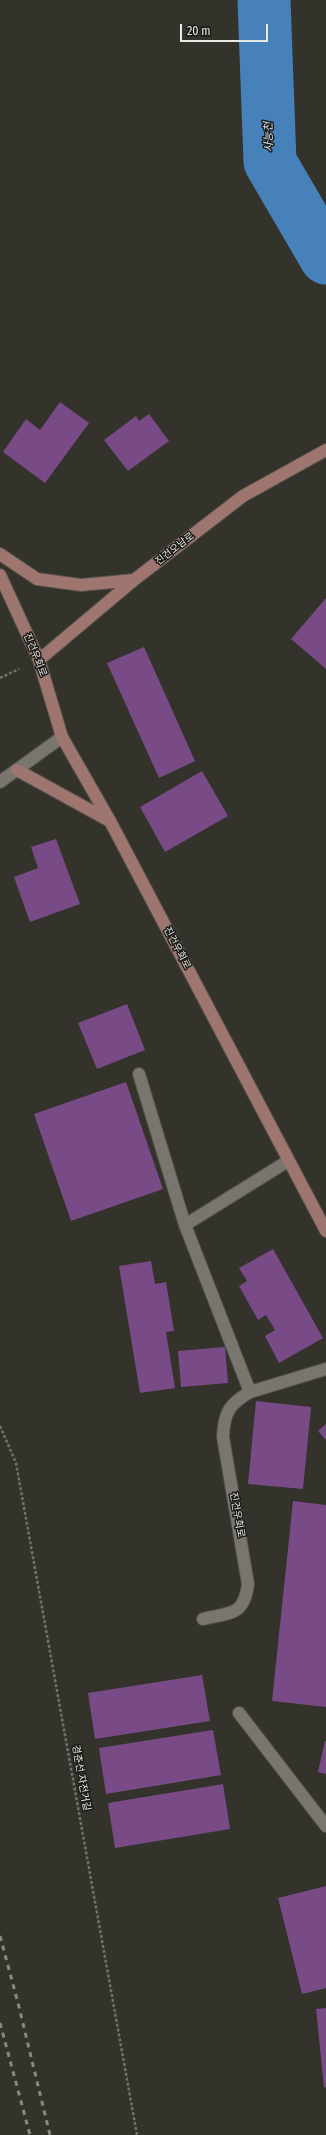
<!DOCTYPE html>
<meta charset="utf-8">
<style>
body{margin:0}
#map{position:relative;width:326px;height:2135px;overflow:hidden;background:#33322b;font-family:"Fira Sans Condensed",sans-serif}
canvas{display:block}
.scale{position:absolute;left:180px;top:24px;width:88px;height:18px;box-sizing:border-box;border:2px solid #eae8e4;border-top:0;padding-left:5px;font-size:12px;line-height:14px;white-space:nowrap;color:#eae8e4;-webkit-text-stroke:3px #1a1a17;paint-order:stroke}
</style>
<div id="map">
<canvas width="326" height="2135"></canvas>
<div class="scale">20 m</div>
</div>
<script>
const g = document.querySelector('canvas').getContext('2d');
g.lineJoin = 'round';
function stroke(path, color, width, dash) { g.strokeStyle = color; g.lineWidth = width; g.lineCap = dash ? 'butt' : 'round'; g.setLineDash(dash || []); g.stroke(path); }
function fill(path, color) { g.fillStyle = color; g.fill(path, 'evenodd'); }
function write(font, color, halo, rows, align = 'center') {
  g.font = font + ' "Fira Sans Condensed","Noto Sans KR",sans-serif'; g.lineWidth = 3; g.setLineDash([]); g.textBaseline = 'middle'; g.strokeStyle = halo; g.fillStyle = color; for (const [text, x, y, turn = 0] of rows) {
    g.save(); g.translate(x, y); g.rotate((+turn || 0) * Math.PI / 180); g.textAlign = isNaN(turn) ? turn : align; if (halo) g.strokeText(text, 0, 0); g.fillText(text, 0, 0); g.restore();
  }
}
const river = new Path2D(`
 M 264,0 L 270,162 L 326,258`);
const building = new Path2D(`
 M 60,402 L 89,423 L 45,483 L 3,452 L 26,419 L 40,430 Z
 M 149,414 L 169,441 L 128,471 L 104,440 L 136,416 L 139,421 Z
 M 326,598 L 326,669 L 291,639 Z
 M 144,647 L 195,761 L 159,778 L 107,663 Z
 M 202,771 L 228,816 L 165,852 L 140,807 Z
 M 56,839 L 80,904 L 30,922 L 14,877 L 38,868 L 31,847 Z
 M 127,1004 L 145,1050 L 97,1069 L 78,1023 Z
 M 126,1082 L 163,1189 L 71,1221 L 34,1114 Z
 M 273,1249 L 323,1338 L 279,1363 L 265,1336 L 275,1330 L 266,1315 L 258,1320 L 239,1286 L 247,1281 L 239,1268 Z
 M 151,1261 L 155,1284 L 166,1282 L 174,1331 L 166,1332 L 175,1388 L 140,1393 L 119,1266 Z
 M 225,1347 L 228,1383 L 181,1387 L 178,1351 Z
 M 256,1401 L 311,1407 L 303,1489 L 248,1484 Z
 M 326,1424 L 326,1440 L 318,1431 Z
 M 293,1501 L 326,1505 L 326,1707 L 272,1701 Z
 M 202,1675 L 210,1721 L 95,1739 L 88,1693 Z
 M 213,1730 L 221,1775 L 106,1794 L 99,1748 Z
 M 325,1741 L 326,1741 L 326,1774 L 318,1772 Z
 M 223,1784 L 230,1829 L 115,1848 L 108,1803 Z
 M 326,1886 L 326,1988 L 302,1994 L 278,1898 Z
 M 326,2008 L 326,2087 L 324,2088 L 316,2009 Z`);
const path = new Path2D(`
 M 0,678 L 19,669
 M 0,1426 L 16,1463 L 137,2135`);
const lane = new Path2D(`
 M 139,1074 L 185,1225 L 250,1392 L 326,1369
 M 185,1225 L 288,1161
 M 203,1619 C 231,1612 244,1616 248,1584 L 223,1437 C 224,1413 229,1404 250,1392
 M 239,1713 L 326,1826`);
const street = new Path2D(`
 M 0,782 L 62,737`);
const secondary = new Path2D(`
 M 0,554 L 37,579 L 81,585 L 134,580
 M 0,575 L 39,660 L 62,737 L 110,821 L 326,1231
 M 39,660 L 134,580 L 243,496 L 326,450
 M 17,770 L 108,820`);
const rail = new Path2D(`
 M 0,1936 L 18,2003 L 50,2135
 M 0,2023 L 30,2135`);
const streetNames = [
 ["진건오남로",175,549,-38],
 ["진건우회로",35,655,68],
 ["진건우회로",177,948,62],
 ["진건우회로",237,1515,80],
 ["경춘선 자전거길",81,1778,80]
];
const waterNames = [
 ["사능천",269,137,-92]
];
stroke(river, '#4681b9', 53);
fill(building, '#784b87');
stroke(lane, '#51504a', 14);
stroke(street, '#51504a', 14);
stroke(secondary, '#51504a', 14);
stroke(path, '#72716b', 2.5, [3, 2]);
stroke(lane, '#78766f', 12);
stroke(street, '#78766f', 12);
stroke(secondary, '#9e756f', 12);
stroke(rail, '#898882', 3, [5, 5]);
write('10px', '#eae8e4', '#1a1a17', streetNames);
write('italic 11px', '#d5e4f4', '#1a1a17', waterNames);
</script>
